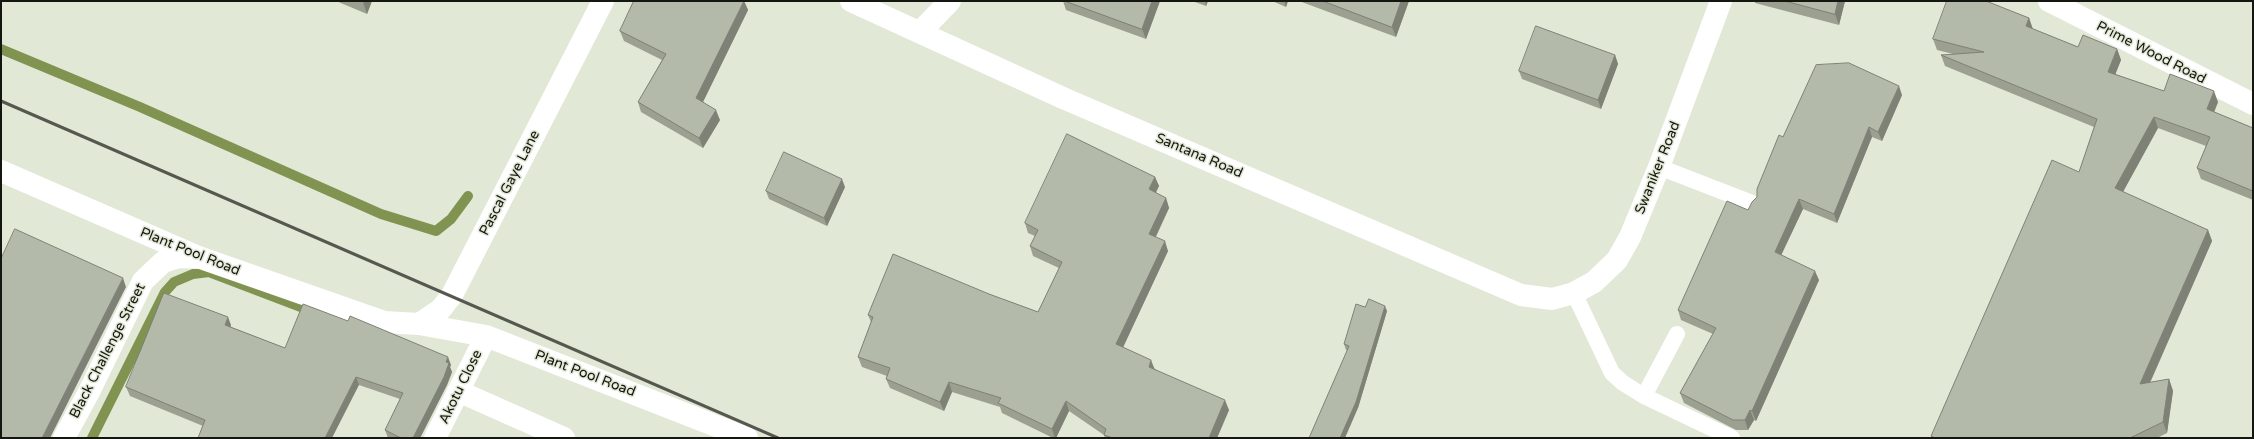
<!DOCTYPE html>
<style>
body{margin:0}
#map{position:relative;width:2254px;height:439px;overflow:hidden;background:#e2e8d6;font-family:"Varela Round",sans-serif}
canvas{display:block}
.frame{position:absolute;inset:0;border:2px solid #141610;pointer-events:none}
</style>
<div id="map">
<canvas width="2254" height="439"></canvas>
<div class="frame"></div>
</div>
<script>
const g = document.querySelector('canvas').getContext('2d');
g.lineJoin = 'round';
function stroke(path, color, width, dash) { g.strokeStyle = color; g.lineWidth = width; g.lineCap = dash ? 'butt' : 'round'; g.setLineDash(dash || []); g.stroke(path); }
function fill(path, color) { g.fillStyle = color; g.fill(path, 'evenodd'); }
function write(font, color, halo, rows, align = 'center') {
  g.font = font + ' "Varela Round",sans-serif'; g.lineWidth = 3; g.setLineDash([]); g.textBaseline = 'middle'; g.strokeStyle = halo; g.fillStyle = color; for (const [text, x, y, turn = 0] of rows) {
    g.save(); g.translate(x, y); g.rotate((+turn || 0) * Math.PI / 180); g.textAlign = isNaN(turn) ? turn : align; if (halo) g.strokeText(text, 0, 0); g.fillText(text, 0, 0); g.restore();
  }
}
const stream = new Path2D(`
 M 1,49 L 140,107 L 381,214 L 436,231 L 451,219 L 468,196
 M 92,438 L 165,292 L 174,282 L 193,274 L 209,272 L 314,312`);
const service = new Path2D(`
 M 1659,167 L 1752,203
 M 1574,293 L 1612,373 L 1623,383 L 1644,396 L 1732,438
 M 1644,396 L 1677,334`);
const minor = new Path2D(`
 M 2049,1 L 2253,104
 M 920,32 L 950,1
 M 1,171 L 201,258
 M 419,324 L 486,336 L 747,438
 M 458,391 L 564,438
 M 435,438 L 486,336`);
const tertiary = new Path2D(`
 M 851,1 L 1063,98 L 1521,295 L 1552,299 L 1574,293 L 1594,282 L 1617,260 L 1630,237 L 1659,167 L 1721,1
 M 64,438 L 90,390 L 143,281 L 163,262 L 179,257 L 201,258 L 384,322 L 419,324 L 441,309 L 452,295 L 603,1`);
const rail = new Path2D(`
 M 1,101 L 778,438`);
const wall = new Path2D(`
 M 336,1 L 372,1 L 367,14 Z
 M 634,1 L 744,1 L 748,10 L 703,102 L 720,120 L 703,148 L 641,112 L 638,102 L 662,60 L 624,41 L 620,31 Z
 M 1063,1 L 1160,1 L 1146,39 L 1066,10 Z
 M 1192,1 L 1208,1 L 1206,6 Z
 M 1272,1 L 1288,1 L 1286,7 Z
 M 1299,1 L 1409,1 L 1396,37 Z
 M 1755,1 L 1845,1 L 1839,25 L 1755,3 Z
 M 2029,18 L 2033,29 L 2078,47 L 2117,49 L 2121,60 L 2115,74 L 2164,91 L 2218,102 L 2214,112 L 2253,128 L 2253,200 L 2201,179 L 2197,168 L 2206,146 L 2158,128 L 2123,192 L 2208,230 L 2212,241 L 2150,383 L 2169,379 L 2173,391 L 2167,433 L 2157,438 L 1931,438 L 1931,436 L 2079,172 L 2094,127 L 1945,66 L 1941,55 L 1953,54 L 1937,50 L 1933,39 Z
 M 1615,55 L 1618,64 L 1601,109 L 1522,79 L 1519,71 Z
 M 1902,95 L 1882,141 L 1872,137 L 1837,223 L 1803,209 L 1781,255 L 1819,280 L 1756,421 L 1754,420 L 1748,430 L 1736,430 L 1684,403 L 1680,393 L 1713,334 L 1681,320 L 1678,310 L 1757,197 L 1783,137 Z
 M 1155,177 L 1159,186 L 1156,193 L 1166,198 L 1169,208 L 1156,237 L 1168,251 L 1123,347 L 1155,369 L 1229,410 L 1217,438 L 1105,438 L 1104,435 L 1069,411 L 1056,438 L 1053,438 L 1002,413 L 1000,407 L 952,392 L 944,411 L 890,388 L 886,379 L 887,376 L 862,367 L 858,357 L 871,322 L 868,315 L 989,294 L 1038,312 L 1059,268 L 1033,256 L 1030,246 L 1035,236 L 1028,233 L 1025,223 Z
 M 845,187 L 827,226 L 769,199 L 766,191 Z
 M 1365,307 L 1387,311 L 1358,408 L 1347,350 L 1346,350 L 1344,344 Z
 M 231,325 L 231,327 L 285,348 L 451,365 L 450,367 L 452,372 L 447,385 L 420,438 L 388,438 L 385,430 L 400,399 L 359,385 L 203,426 L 130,396 L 126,387 Z`);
const shadedWall = new Path2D(`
 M 363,1 L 372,1 L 367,14 L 363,2 Z
 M 744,1 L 748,10 L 700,108 L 696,98 Z
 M 1152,1 L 1160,1 L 1146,39 L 1142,29 Z
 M 1205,1 L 1208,1 L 1206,6 Z
 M 1284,1 L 1288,1 L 1286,7 Z
 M 1401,1 L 1409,1 L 1396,37 L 1392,27 Z
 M 1838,1 L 1845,1 L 1839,25 L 1835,14 Z
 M 2029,18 L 2033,30 L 2026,26 Z
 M 2117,49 L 2121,60 L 2112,83 L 2108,72 Z
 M 1615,55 L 1618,64 L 1601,109 L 1598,100 Z
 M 1899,86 L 1902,95 L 1882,141 L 1878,132 Z
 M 2214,91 L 2218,102 L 2211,120 L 2207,109 Z
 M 716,110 L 720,120 L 703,148 L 699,138 Z
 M 2154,117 L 2158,128 L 2119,199 L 2115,188 Z
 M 1869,127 L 1872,137 L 1837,223 L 1834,214 Z
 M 1155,177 L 1159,186 L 1152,199 L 1149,189 Z
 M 842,179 L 845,187 L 827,226 L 824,218 Z
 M 1166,198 L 1169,208 L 1152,244 L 1149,234 Z
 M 1799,199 L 1803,209 L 1778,262 L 1775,252 Z
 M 2208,230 L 2212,241 L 2144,396 L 2140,384 Z
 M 1165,241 L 1168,251 L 1120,354 L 1116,344 Z
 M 1815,271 L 1819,280 L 1756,421 L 1752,411 Z
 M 123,278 L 126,287 L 50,438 L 42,438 Z
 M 1385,306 L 1387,311 L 1358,408 L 1345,438 L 1340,438 Z
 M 228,317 L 231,325 L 228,334 L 225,325 Z
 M 448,357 L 451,365 L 450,367 L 452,372 L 447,385 L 420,438 L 413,438 Z
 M 1151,360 L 1155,370 L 1149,367 Z
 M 356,377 L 359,385 L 332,438 L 325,438 Z
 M 2169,379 L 2173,391 L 2167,433 L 2163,422 Z
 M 949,382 L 952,392 L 944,411 L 940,402 Z
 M 1225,400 L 1229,410 L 1217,438 L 1209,438 Z
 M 1066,401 L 1069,411 L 1056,438 L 1055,438 L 1052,429 Z
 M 1750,410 L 1754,420 L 1748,430 L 1745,420 Z`);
const building = new Path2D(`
 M 634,1 L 744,1 L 696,98 L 716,110 L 699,138 L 638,102 L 666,54 L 620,31 Z
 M 1065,1 L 1152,1 L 1142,29 Z
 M 1323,1 L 1401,1 L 1392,27 Z
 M 1785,1 L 1838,1 L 1835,14 Z
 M 1947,1 L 1986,1 L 2029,18 L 2026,26 L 2078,47 L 2083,35 L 2117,49 L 2108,72 L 2164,91 L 2170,74 L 2214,91 L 2207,109 L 2253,128 L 2253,191 L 2197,168 L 2210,137 L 2154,117 L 2115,188 L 2208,230 L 2140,384 L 2169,379 L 2163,422 L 2130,438 L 1935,438 L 1931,436 L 2052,160 L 2079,172 L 2097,119 L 1941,55 L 1984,52 L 1933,39 Z
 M 1536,26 L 1615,55 L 1598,100 L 1519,71 Z
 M 1849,63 L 1899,86 L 1878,132 L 1869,127 L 1834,214 L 1799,199 L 1775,252 L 1815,271 L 1752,411 L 1750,410 L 1745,420 L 1733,420 L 1680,393 L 1716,328 L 1678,310 L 1727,201 L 1748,210 L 1752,202 L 1757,197 L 1757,189 L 1779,135 L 1783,137 L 1816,65 Z
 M 1067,134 L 1155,177 L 1149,189 L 1166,198 L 1149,234 L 1165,241 L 1116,344 L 1151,360 L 1149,367 L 1225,400 L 1209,438 L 1113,438 L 1104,435 L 1106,429 L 1066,401 L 1052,429 L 998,403 L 1001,398 L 949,382 L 940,402 L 886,379 L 890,368 L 858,357 L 873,317 L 868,315 L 893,254 L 989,294 L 1038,312 L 1062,262 L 1030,246 L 1038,230 L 1025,223 Z
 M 784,152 L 842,179 L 824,218 L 766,191 Z
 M 15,229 L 123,278 L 42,438 L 1,438 L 1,259 Z
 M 164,293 L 228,317 L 225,325 L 285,348 L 303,304 L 348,321 L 350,316 L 448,357 L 446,362 L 449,363 L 444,377 L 413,438 L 401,438 L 385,430 L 403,393 L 356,377 L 325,438 L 198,438 L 205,420 L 126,387 Z
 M 1369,299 L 1385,306 L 1356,402 L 1340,438 L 1309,438 L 1349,346 L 1344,344 L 1356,304 L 1365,307 Z`);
const streetNames = [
 ["Prime Wood Road",2151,53,27],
 ["Santana Road",1199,156,23],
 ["Swaniker Road",1658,168,-68],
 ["Pascal Gaye Lane",510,183,-63],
 ["Plant Pool Road",190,252,22],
 ["Black Challenge Street",108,351,-63],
 ["Plant Pool Road",585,374,21],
 ["Akotu Close",461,387,-64]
];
stroke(stream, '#819351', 10);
stroke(service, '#fff', 16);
stroke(minor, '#fff', 22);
stroke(tertiary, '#fff', 22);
stroke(rail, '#55584f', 3);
fill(wall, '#9ba091');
fill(shadedWall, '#7e8276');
fill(building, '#b4baa9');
stroke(building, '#7e8276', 1);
write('14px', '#141610', '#e2e8d6', streetNames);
</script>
